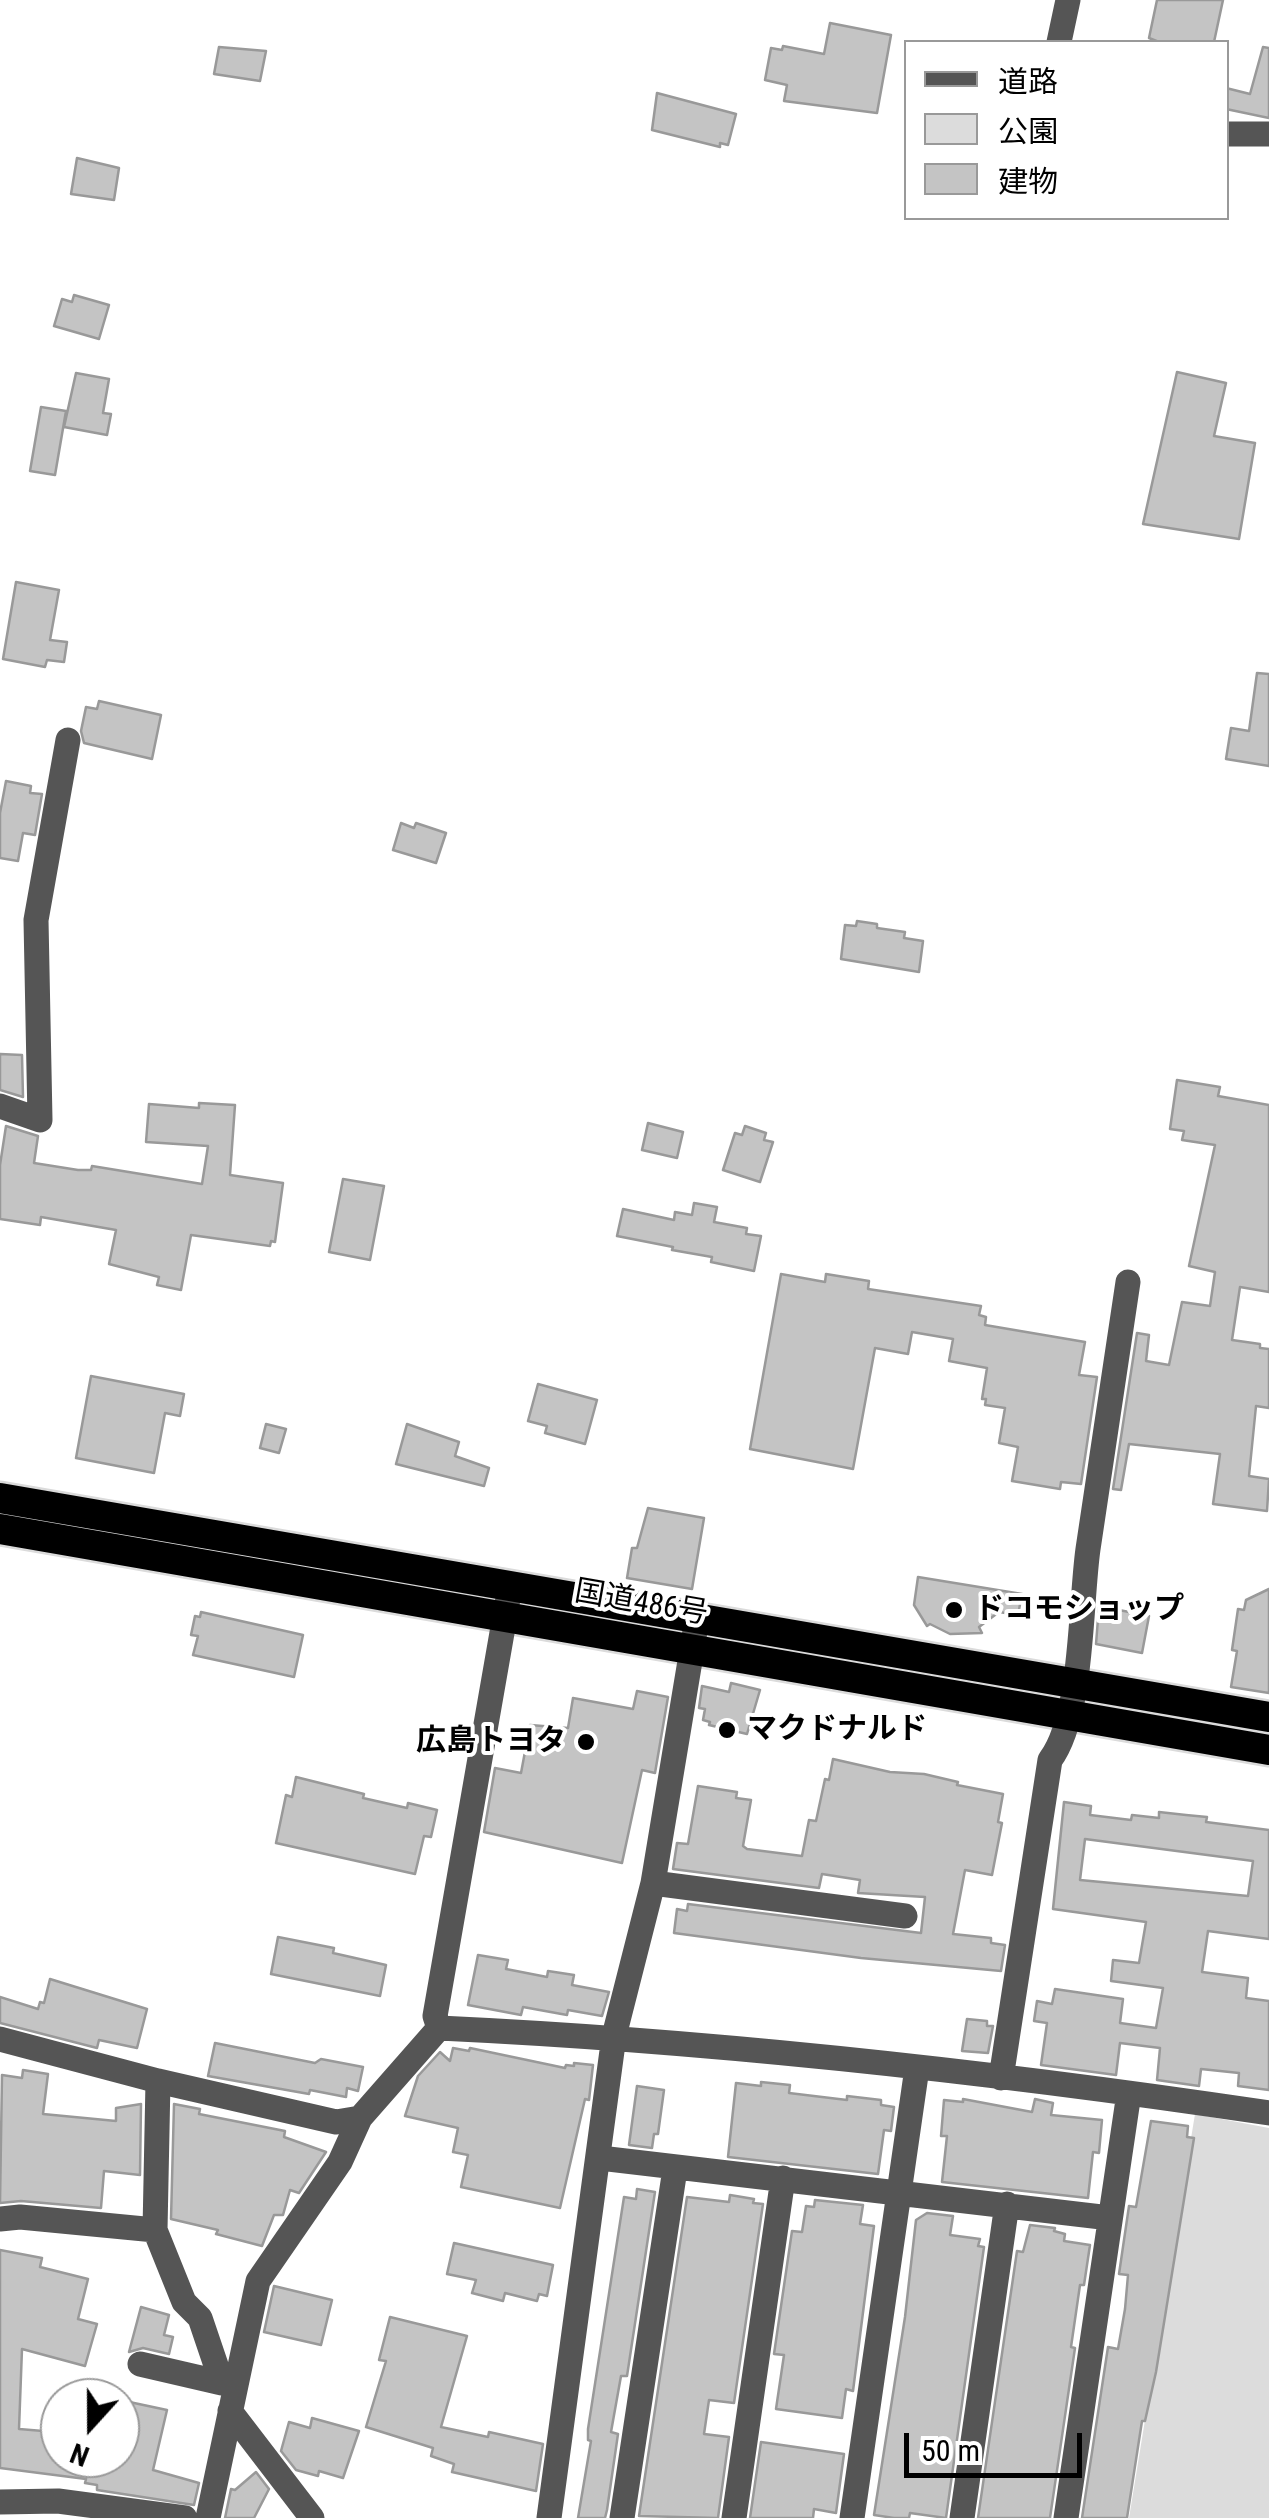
<!DOCTYPE html>
<meta charset="utf-8">
<style>
body{margin:0}
#map{position:relative;width:1269px;height:2518px;overflow:hidden;background:#fff;font-family:"Roboto Condensed","Noto Sans JP",sans-serif}
canvas{display:block}
.legend{position:absolute;left:904px;top:40px;width:325px;height:180px;box-sizing:border-box;background:#fff;border:2px solid #999;margin:0;padding:12px 18px;list-style:none;font-size:30px;color:#000}
.legend li{display:flex;align-items:center;gap:20px;height:50px}
.legend b{width:50px;border:2px solid #999}
.north{position:absolute;left:40px;top:2378px;width:100px;height:100px;box-sizing:border-box;background:#fff;border:2px solid #999;border-radius:50%;rotate:201deg;font-size:28px;font-weight:700;line-height:40px;text-align:center;color:#000}
.north::after{content:'';display:block;margin:auto;width:35px;height:45px;background:#000;clip-path:polygon(50% 0,100% 100%,50% 72%,0 100%)}
.scale{position:absolute;left:904px;top:2433px;width:178px;height:45px;box-sizing:border-box;border:5px solid #000;border-top:0;padding-left:12px;font-size:30px;line-height:35px;white-space:nowrap;color:#000;-webkit-text-stroke:8px #fff;paint-order:stroke}
</style>
<div id="map">
<canvas width="1269" height="2518"></canvas>
<ul class="legend">
<li><b style="height:12px;background:#555"></b>道路</li>
<li><b style="height:28px;background:#dcdcdc"></b>公園</li>
<li><b style="height:28px;background:#c4c4c4"></b>建物</li>
</ul>
<div class="north">N</div>
<div class="scale">50 m</div>
</div>
<script>
const g = document.querySelector('canvas').getContext('2d');
g.lineJoin = 'round';
function fill(path, color) { g.fillStyle = color; g.fill(path, 'evenodd'); }
function stroke(path, color, width, dash) { g.strokeStyle = color; g.lineWidth = width; g.lineCap = dash ? 'butt' : 'round'; g.setLineDash(dash || []); g.stroke(path); }
function write(font, color, halo, rows, align = 'center') {
  g.font = font + ' "Roboto Condensed","Noto Sans JP",sans-serif'; g.lineWidth = 8; g.setLineDash([]); g.textBaseline = 'middle'; g.strokeStyle = halo; g.fillStyle = color; for (const [text, x, y, turn = 0] of rows) {
    g.save(); g.translate(x, y); g.rotate((+turn || 0) * Math.PI / 180); g.textAlign = isNaN(turn) ? turn : align; if (halo) g.strokeText(text, 0, 0); g.fillText(text, 0, 0); g.restore();
  }
}
const green = new Path2D(`
 M 1195,2114 L 1269,2128 L 1269,2518 L 1129,2518 Z`);
const building = new Path2D(`
 M 1157,0 L 1223,0 L 1214,42 L 1159,42 L 1149,38 Z
 M 830,23 L 891,35 L 877,113 L 784,101 L 787,85 L 765,80 L 771,48 L 782,50 L 783,46 L 824,54 Z
 M 219,47 L 266,51 L 260,81 L 214,74 Z
 M 1263,47 L 1269,48 L 1269,118 L 1226,109 L 1226,88 L 1250,94 Z
 M 657,93 L 736,114 L 728,145 L 720,143 L 720,147 L 652,130 Z
 M 77,158 L 119,168 L 114,200 L 71,194 Z
 M 74,295 L 109,305 L 99,339 L 54,326 L 62,299 L 72,302 Z
 M 1177,372 L 1226,383 L 1214,436 L 1255,443 L 1239,539 L 1143,524 Z
 M 76,373 L 109,379 L 103,413 L 111,414 L 107,435 L 64,427 Z
 M 41,407 L 66,411 L 55,475 L 30,471 Z
 M 16,582 L 59,590 L 50,640 L 67,642 L 64,662 L 47,660 L 45,667 L 3,659 Z
 M 1257,673 L 1269,674 L 1269,766 L 1226,759 L 1231,728 L 1249,731 Z
 M 99,701 L 161,715 L 152,759 L 84,743 L 81,731 L 86,707 L 97,709 Z
 M 6,781 L 31,786 L 30,793 L 42,794 L 35,835 L 23,833 L 18,861 L 0,858 L 0,813 Z
 M 401,823 L 414,828 L 416,823 L 446,833 L 436,863 L 393,850 Z
 M 857,921 L 877,924 L 877,928 L 905,932 L 904,938 L 923,941 L 919,972 L 841,959 L 845,925 L 856,926 Z
 M 0,1054 L 22,1055 L 23,1097 L 0,1090 Z
 M 1177,1080 L 1220,1087 L 1218,1096 L 1269,1105 L 1269,1292 L 1240,1287 L 1232,1340 L 1260,1344 L 1260,1348 L 1269,1349 L 1269,1408 L 1256,1406 L 1249,1476 L 1269,1479 L 1267,1511 L 1213,1504 L 1220,1454 L 1129,1444 L 1121,1490 L 1113,1489 L 1137,1333 L 1149,1335 L 1146,1361 L 1169,1365 L 1182,1302 L 1210,1306 L 1215,1272 L 1189,1266 L 1215,1145 L 1182,1140 L 1184,1131 L 1170,1129 Z
 M 199,1103 L 235,1105 L 230,1175 L 283,1183 L 275,1242 L 271,1241 L 270,1246 L 191,1235 L 181,1290 L 157,1285 L 159,1277 L 109,1264 L 116,1230 L 41,1217 L 40,1225 L 0,1219 L 0,1165 L 6,1126 L 38,1136 L 34,1163 L 78,1170 L 91,1170 L 92,1166 L 202,1184 L 208,1146 L 146,1142 L 149,1104 L 199,1108 Z
 M 648,1123 L 683,1132 L 677,1158 L 642,1150 Z
 M 745,1126 L 766,1133 L 764,1140 L 773,1142 L 760,1182 L 723,1170 L 735,1133 L 742,1135 Z
 M 343,1179 L 384,1186 L 370,1260 L 329,1252 Z
 M 694,1203 L 717,1207 L 714,1222 L 747,1228 L 746,1234 L 761,1236 L 754,1271 L 711,1262 L 712,1257 L 672,1250 L 673,1247 L 617,1236 L 623,1209 L 674,1220 L 675,1212 L 692,1215 Z
 M 781,1274 L 825,1282 L 826,1274 L 869,1281 L 868,1289 L 981,1306 L 979,1315 L 986,1317 L 985,1325 L 1085,1342 L 1079,1375 L 1097,1377 L 1081,1484 L 1061,1482 L 1060,1489 L 1012,1481 L 1018,1447 L 999,1443 L 1005,1408 L 985,1405 L 986,1399 L 982,1399 L 987,1368 L 949,1361 L 953,1339 L 912,1332 L 908,1354 L 875,1348 L 853,1469 L 750,1449 Z
 M 91,1376 L 184,1394 L 180,1416 L 165,1413 L 154,1473 L 76,1458 Z
 M 538,1384 L 597,1400 L 585,1444 L 545,1433 L 547,1426 L 528,1421 Z
 M 266,1424 L 286,1429 L 279,1453 L 260,1448 Z
 M 407,1424 L 459,1442 L 455,1456 L 489,1468 L 484,1486 L 396,1464 Z
 M 648,1508 L 704,1518 L 692,1589 L 627,1578 L 632,1548 L 637,1548 Z
 M 918,1577 L 1022,1594 L 1018,1615 L 999,1612 L 979,1627 L 982,1633 L 950,1634 L 930,1624 L 927,1626 L 914,1605 Z
 M 1269,1589 L 1269,1693 L 1231,1687 L 1237,1651 L 1232,1650 L 1238,1609 L 1244,1610 L 1246,1600 Z
 M 1099,1606 L 1149,1616 L 1142,1653 L 1096,1644 Z
 M 201,1612 L 303,1635 L 294,1677 L 193,1655 L 198,1636 L 191,1635 L 195,1616 L 200,1617 Z
 M 731,1683 L 760,1690 L 747,1734 L 709,1725 L 710,1722 L 703,1720 L 705,1709 L 699,1708 L 702,1686 L 729,1692 Z
 M 637,1691 L 668,1697 L 655,1773 L 642,1770 L 622,1863 L 484,1832 L 495,1768 L 521,1773 L 530,1725 L 568,1728 L 573,1698 L 633,1709 Z
 M 833,1759 L 890,1772 L 924,1774 L 958,1782 L 957,1785 L 1003,1794 L 998,1822 L 1002,1823 L 992,1875 L 965,1870 L 953,1934 L 991,1938 L 991,1943 L 1005,1945 L 1001,1971 L 861,1958 L 674,1933 L 677,1909 L 687,1911 L 688,1904 L 921,1933 L 925,1897 L 858,1893 L 860,1880 L 822,1874 L 819,1888 L 673,1869 L 677,1843 L 688,1844 L 698,1786 L 737,1792 L 736,1798 L 751,1800 L 743,1846 L 747,1849 L 802,1856 L 809,1820 L 816,1821 L 825,1779 L 829,1780 Z
 M 296,1777 L 364,1794 L 363,1798 L 407,1808 L 408,1803 L 437,1810 L 431,1837 L 424,1836 L 415,1874 L 276,1843 L 286,1795 L 292,1797 Z
 M 1064,1802 L 1091,1806 L 1090,1815 L 1131,1820 L 1132,1815 L 1159,1818 L 1159,1812 L 1186,1815 L 1207,1817 L 1206,1822 L 1269,1830 L 1269,1939 L 1208,1931 L 1202,1972 L 1248,1978 L 1246,1998 L 1269,2001 L 1269,2090 L 1238,2086 L 1239,2073 L 1201,2069 L 1199,2086 L 1157,2080 L 1160,2048 L 1120,2043 L 1116,2075 L 1041,2065 L 1047,2023 L 1034,2021 L 1037,2001 L 1052,2004 L 1055,1989 L 1123,1999 L 1120,2023 L 1156,2028 L 1163,1988 L 1111,1981 L 1113,1960 L 1139,1963 L 1146,1922 L 1053,1909 ZM 1085,1839 L 1253,1861 L 1248,1896 L 1080,1880 Z
 M 278,1937 L 334,1948 L 333,1953 L 386,1965 L 380,1996 L 271,1974 Z
 M 478,1955 L 508,1960 L 506,1969 L 547,1977 L 548,1971 L 574,1975 L 572,1985 L 609,1992 L 602,2016 L 568,2010 L 567,2015 L 523,2007 L 521,2015 L 468,2005 Z
 M 50,1979 L 147,2009 L 137,2048 L 99,2040 L 97,2048 L 0,2023 L 0,1997 L 38,2009 L 40,2002 L 44,2003 Z
 M 967,2019 L 987,2021 L 987,2026 L 993,2026 L 988,2053 L 962,2051 Z
 M 215,2043 L 315,2063 L 321,2059 L 363,2067 L 358,2091 L 347,2088 L 346,2097 L 310,2090 L 309,2094 L 208,2076 Z
 M 453,2048 L 469,2051 L 470,2048 L 565,2068 L 566,2065 L 574,2066 L 574,2063 L 593,2065 L 589,2100 L 585,2099 L 560,2208 L 461,2187 L 468,2155 L 453,2152 L 458,2128 L 405,2116 L 418,2076 L 440,2052 L 450,2061 Z
 M 23,2070 L 48,2074 L 43,2114 L 116,2121 L 116,2108 L 141,2104 L 140,2175 L 104,2171 L 101,2208 L 21,2201 L 0,2203 L 2,2075 L 22,2078 Z
 M 761,2082 L 790,2085 L 789,2093 L 847,2100 L 847,2096 L 881,2100 L 881,2105 L 894,2107 L 891,2131 L 884,2130 L 878,2174 L 728,2157 L 736,2083 L 761,2086 Z
 M 637,2086 L 664,2090 L 658,2134 L 654,2134 L 652,2148 L 629,2145 Z
 M 963,2099 L 1032,2112 L 1035,2099 L 1053,2103 L 1051,2115 L 1102,2120 L 1099,2153 L 1093,2152 L 1088,2198 L 942,2182 L 947,2136 L 941,2136 L 944,2100 L 963,2102 Z
 M 174,2104 L 200,2109 L 199,2114 L 285,2131 L 284,2137 L 326,2152 L 299,2193 L 290,2190 L 283,2215 L 274,2215 L 262,2246 L 216,2234 L 218,2230 L 171,2219 Z
 M 1151,2121 L 1188,2126 L 1187,2137 L 1194,2138 L 1156,2372 L 1145,2421 L 1142,2421 L 1127,2518 L 1082,2518 L 1108,2347 L 1118,2349 L 1125,2309 L 1128,2275 L 1119,2274 L 1129,2206 L 1136,2207 Z
 M 637,2189 L 655,2192 L 627,2376 L 621,2376 L 611,2432 L 618,2434 L 607,2510 L 605,2518 L 578,2518 L 591,2441 L 588,2440 L 588,2429 L 624,2197 L 636,2199 Z
 M 730,2195 L 754,2199 L 753,2203 L 763,2204 L 734,2403 L 709,2400 L 704,2434 L 729,2437 L 718,2518 L 639,2516 L 687,2197 L 729,2202 Z
 M 815,2200 L 863,2205 L 860,2224 L 874,2226 L 853,2391 L 846,2389 L 842,2418 L 776,2409 L 784,2355 L 774,2354 L 792,2231 L 802,2232 L 806,2206 L 814,2207 Z
 M 927,2213 L 953,2216 L 950,2235 L 980,2239 L 978,2246 L 984,2247 L 946,2518 L 910,2513 L 909,2518 L 894,2518 L 874,2515 L 905,2317 L 916,2220 Z
 M 1030,2225 L 1055,2228 L 1054,2231 L 1065,2234 L 1064,2241 L 1090,2245 L 1084,2285 L 1080,2285 L 1071,2347 L 1075,2348 L 1050,2518 L 978,2518 L 1017,2251 L 1023,2252 Z
 M 454,2243 L 553,2265 L 547,2296 L 539,2294 L 537,2301 L 505,2293 L 503,2301 L 472,2293 L 476,2280 L 447,2274 Z
 M 0,2250 L 42,2258 L 40,2267 L 88,2279 L 78,2319 L 97,2324 L 85,2366 L 22,2349 L 19,2429 L 43,2431 L 42,2437 L 59,2439 L 57,2458 L 120,2458 L 120,2400 L 167,2410 L 153,2470 L 199,2483 L 194,2505 L 97,2490 L 97,2485 L 85,2483 L 86,2479 L 0,2468 Z
 M 274,2286 L 332,2300 L 321,2345 L 264,2332 Z
 M 141,2307 L 169,2315 L 164,2335 L 173,2337 L 169,2354 L 143,2348 L 129,2352 Z
 M 390,2317 L 467,2336 L 441,2427 L 488,2437 L 489,2432 L 543,2444 L 536,2491 L 452,2472 L 454,2464 L 431,2456 L 433,2448 L 366,2427 L 386,2361 L 379,2360 Z
 M 312,2418 L 359,2431 L 343,2478 L 319,2471 L 318,2476 L 296,2470 L 281,2451 L 289,2422 L 310,2428 Z
 M 761,2442 L 844,2454 L 836,2513 L 814,2509 L 813,2518 L 750,2518 Z
 M 256,2472 L 269,2489 L 254,2518 L 225,2518 L 231,2489 L 235,2490 Z`);
const minor = new Path2D(`
 M 1059,42 L 1068,0
 M 1226,134 L 1269,134
 M 0,1106 L 40,1120 L 36,920 L 68,740
 M 653,1883 L 905,1916
 M 439,2028 L 435,2016 L 510,1587
 M 0,2039 L 158,2081 L 336,2122 L 360,2118 L 439,2028 C 716,2041 994,2072 1269,2113
 M 1001,2078 L 1050,1760 C 1083,1716 1080,1606 1088,1549 C 1101,1460 1115,1371 1128,1282
 M 158,2081 L 155,2230 L 184,2302 L 200,2318 L 222,2383
 M 600,2158 L 1110,2218
 M 0,2219 L 20,2217 L 155,2230
 M 140,2364 L 235,2386
 M 230,2411 L 312,2518
 M 0,2502 L 58,2501 L 185,2518
 M 208,2518 L 258,2281 L 340,2162 L 360,2118
 M 549,2518 L 614,2036 L 653,1883 L 695,1631
 M 622,2518 L 675,2169
 M 734,2518 L 783,2178
 M 852,2518 L 917,2068
 M 962,2518 L 1007,2204
 M 1066,2518 L 1129,2093`);
const highway = new Path2D(`
 M 0,1498 L 1269,1717
 M 0,1529 L 1269,1750`);
const markers = [
 [954,1610,10,"#000"],
 [727,1730,10,"#000"],
 [586,1742,10,"#000"]
];
const streetNames = [
 ["国道486号",641,1604,10]
];
const poiNames = [
 ["ドコモショップ",974,1610],
 ["マクドナルド",747,1730],
 ["広島トヨタ",566,1742,"right"]
];
fill(green, '#dcdcdc');
fill(building, '#c4c4c4');
stroke(building, '#999', 2.5);
stroke(highway, '#dbdbdb', 35);
stroke(minor, '#555', 25);
stroke(highway, '#000', 30);
for (const [x, y, r, color] of markers) { const dot = new Path2D(); dot.arc(x, y, r, 0, 2 * Math.PI); g.fillStyle = color; g.fill(dot); stroke(dot, '#fff', 4); }
write('30px', '#000', '#fff', streetNames);
write('bold 30px', '#000', '#fff', poiNames, 'left');
</script>
